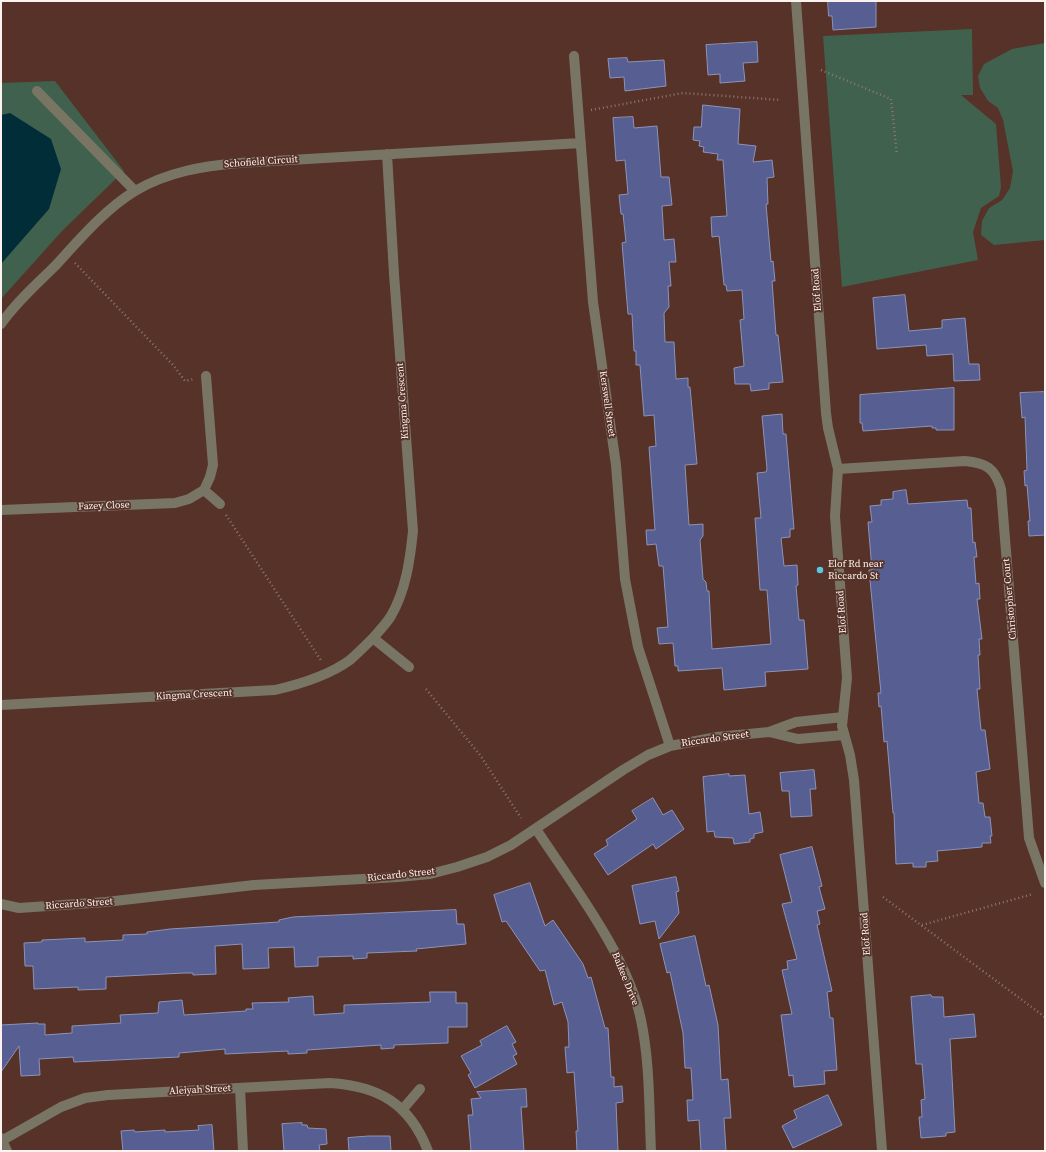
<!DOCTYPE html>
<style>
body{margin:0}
#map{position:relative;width:1046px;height:1152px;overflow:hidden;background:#563228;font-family:"Source Serif 4",serif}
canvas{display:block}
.frame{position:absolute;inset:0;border:2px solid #fcf3f0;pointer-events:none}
</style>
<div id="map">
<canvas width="1046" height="1152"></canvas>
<div class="frame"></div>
</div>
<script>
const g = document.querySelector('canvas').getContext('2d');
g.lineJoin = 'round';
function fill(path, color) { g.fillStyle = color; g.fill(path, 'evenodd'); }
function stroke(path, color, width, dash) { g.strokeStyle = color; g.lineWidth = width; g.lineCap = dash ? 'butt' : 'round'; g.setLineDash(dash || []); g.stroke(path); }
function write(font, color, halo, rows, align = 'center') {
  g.font = font + ' "Source Serif 4",serif'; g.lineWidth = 3.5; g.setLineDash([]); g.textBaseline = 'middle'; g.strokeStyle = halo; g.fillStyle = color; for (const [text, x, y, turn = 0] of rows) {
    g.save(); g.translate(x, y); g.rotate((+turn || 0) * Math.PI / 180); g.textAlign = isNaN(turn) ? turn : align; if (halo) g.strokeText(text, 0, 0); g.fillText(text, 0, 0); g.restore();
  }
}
const green = new Path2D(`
 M 972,29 L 973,95 L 961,95 L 996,124 L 1001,187 L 999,196 L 981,208 L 973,232 L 978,260 L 842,287 L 823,36 Z
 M 1045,43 L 1045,240 L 994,245 L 981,235 L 982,221 L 989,208 L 1002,200 L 1010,188 L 1013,171 L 1003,120 L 998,108 L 988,101 L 980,88 L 978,76 L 984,64 L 1012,49 Z
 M 55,81 L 124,171 L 62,231 L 1,299 L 1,83 Z`);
const water = new Path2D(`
 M 10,113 L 51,139 L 61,169 L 49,209 L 1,264 L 1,115 Z`);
const building = new Path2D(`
 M 828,1 L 876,1 L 876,27 L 833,30 L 832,16 L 829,16 Z
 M 757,42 L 758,62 L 743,63 L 745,81 L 720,83 L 720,74 L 708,75 L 706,45 Z
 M 627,58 L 628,62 L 664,60 L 666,86 L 625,91 L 624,77 L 610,78 L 608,59 Z
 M 703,105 L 740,109 L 738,144 L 756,146 L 753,162 L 772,160 L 774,177 L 767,178 L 768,204 L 766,204 L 771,262 L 773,261 L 775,281 L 772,281 L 776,335 L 778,335 L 783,382 L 769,383 L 769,389 L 751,391 L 750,384 L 735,384 L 734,368 L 744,366 L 740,320 L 744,319 L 742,290 L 727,291 L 726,285 L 724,285 L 719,236 L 712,237 L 711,217 L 727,216 L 723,160 L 717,160 L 718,154 L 703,152 L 704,147 L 699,146 L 700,141 L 693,140 L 694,127 L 701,127 Z
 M 633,117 L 634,128 L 657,126 L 661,177 L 669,177 L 672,205 L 662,206 L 664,240 L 674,239 L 676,262 L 669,262 L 671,286 L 668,286 L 669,307 L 664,313 L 665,342 L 674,342 L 676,379 L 688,378 L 688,387 L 690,387 L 697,464 L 685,465 L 689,525 L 703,524 L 703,536 L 700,540 L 703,579 L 706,582 L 707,591 L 709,591 L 712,649 L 771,644 L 767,590 L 760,590 L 755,518 L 761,518 L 757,473 L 766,472 L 767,469 L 762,416 L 782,414 L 783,434 L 786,434 L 794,529 L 790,529 L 790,537 L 781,538 L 784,566 L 797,565 L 798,585 L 796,586 L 799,620 L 804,620 L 808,669 L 765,672 L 766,686 L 724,690 L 722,668 L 678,671 L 678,666 L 675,666 L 673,643 L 659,644 L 657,628 L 668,627 L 663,566 L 659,566 L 656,544 L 647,545 L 646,530 L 655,530 L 649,447 L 656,446 L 654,415 L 644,416 L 640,365 L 636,365 L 636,351 L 634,351 L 632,314 L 628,314 L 622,243 L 626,242 L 623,214 L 621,214 L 619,195 L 628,194 L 625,160 L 616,161 L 613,118 Z
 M 905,295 L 909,331 L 942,328 L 942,320 L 965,318 L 969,364 L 979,364 L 980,380 L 954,381 L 953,354 L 927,356 L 926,345 L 877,349 L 873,298 Z
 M 954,388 L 954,430 L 936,430 L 936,428 L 932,428 L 932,426 L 863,431 L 862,423 L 860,423 L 860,395 Z
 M 1045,392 L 1045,535 L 1029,536 L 1028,521 L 1030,521 L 1027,485 L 1025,486 L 1024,471 L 1027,470 L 1025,417 L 1022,418 L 1020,393 Z
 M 906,490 L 908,504 L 967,500 L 968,508 L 971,508 L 973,543 L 975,542 L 977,557 L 974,557 L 976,584 L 979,583 L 980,599 L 977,599 L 982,639 L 979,639 L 980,655 L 978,655 L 980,689 L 977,689 L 981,730 L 985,730 L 990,769 L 976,772 L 979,803 L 983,803 L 985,817 L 990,817 L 992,836 L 990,836 L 991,843 L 982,843 L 982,847 L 937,851 L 938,861 L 926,862 L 926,867 L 913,867 L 913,863 L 896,864 L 894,813 L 893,813 L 887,741 L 884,742 L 881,706 L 879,707 L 878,693 L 881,693 L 869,570 L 872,570 L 868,522 L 872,522 L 870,506 L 881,505 L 881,500 L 893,499 L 893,492 Z
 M 814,770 L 816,789 L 810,789 L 812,816 L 791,817 L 789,791 L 782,791 L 780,773 Z
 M 729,774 L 729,776 L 745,775 L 749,814 L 760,812 L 763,832 L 754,834 L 754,838 L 750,839 L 750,842 L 734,844 L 733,838 L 715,837 L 714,831 L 707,832 L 703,777 Z
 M 653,798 L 663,815 L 672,810 L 684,829 L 656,849 L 653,844 L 608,875 L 594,854 L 608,845 L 606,840 L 637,819 L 632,811 Z
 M 812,847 L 822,886 L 819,887 L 825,909 L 817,911 L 820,924 L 817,925 L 832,991 L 827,992 L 830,1018 L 833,1018 L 837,1070 L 824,1071 L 825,1084 L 794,1087 L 793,1075 L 789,1076 L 781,1015 L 792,1014 L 782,970 L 788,969 L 787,961 L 797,959 L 782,904 L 792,902 L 780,855 Z
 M 676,877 L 679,891 L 676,892 L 679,913 L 659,939 L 655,921 L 640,924 L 632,886 Z
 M 530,883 L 545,926 L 553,920 L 583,964 L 588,978 L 591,977 L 605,1028 L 608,1028 L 611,1077 L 614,1077 L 614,1087 L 622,1086 L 623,1102 L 616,1103 L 618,1150 L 615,1151 L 577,1151 L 576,1131 L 578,1131 L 574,1072 L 567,1073 L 565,1047 L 569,1047 L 568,1022 L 562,1002 L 554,1005 L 545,970 L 540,971 L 506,921 L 502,922 L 494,895 Z
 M 456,910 L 457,924 L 464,924 L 466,944 L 416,949 L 417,951 L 367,953 L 367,958 L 353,959 L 353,956 L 318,957 L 318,966 L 295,967 L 294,947 L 268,948 L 269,968 L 243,969 L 242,944 L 215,946 L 216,974 L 193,975 L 193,973 L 184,973 L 106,977 L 106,989 L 78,990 L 78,987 L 34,989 L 33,966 L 25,966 L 24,943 L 42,942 L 42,940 L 85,938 L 85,942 L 123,940 L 123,935 L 147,934 L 147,932 L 170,929 L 279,922 L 279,920 L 293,917 Z
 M 695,936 L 706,986 L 709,985 L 718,1025 L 721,1080 L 728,1079 L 731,1118 L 724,1118 L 726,1151 L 701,1151 L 699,1120 L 688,1121 L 687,1100 L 693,1100 L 691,1068 L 685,1068 L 683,1033 L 670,972 L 667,973 L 660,944 Z
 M 430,992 L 456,992 L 456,1003 L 467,1003 L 467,1027 L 448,1027 L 448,1043 L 394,1045 L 394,1048 L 381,1049 L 381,1045 L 307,1050 L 307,1053 L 288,1054 L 288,1051 L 225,1054 L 225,1049 L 179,1053 L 179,1057 L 74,1062 L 73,1057 L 39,1059 L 40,1075 L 21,1076 L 19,1046 L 1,1072 L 1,1025 L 38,1023 L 38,1024 L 45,1024 L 45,1035 L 72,1033 L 72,1026 L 121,1023 L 120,1015 L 158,1013 L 159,1002 L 182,1000 L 184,1015 L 246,1011 L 246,1009 L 253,1009 L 252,1003 L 289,1002 L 288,998 L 313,996 L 314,1015 L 344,1013 L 344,1005 L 430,1002 Z
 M 931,995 L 932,997 L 943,997 L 944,1017 L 974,1014 L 976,1037 L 950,1039 L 955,1132 L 946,1133 L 946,1136 L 921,1138 L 919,1117 L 922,1117 L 921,1100 L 925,1099 L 922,1064 L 916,1064 L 911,997 Z
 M 507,1026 L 516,1042 L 512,1044 L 517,1054 L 513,1056 L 517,1064 L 475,1088 L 468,1075 L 471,1073 L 461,1056 L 482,1045 L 480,1041 Z
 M 526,1089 L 527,1107 L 521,1107 L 524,1151 L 471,1151 L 468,1115 L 473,1115 L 471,1099 L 481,1098 L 477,1092 Z
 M 828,1095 L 842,1125 L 793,1148 L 782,1126 L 797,1118 L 794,1111 Z
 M 302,1123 L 302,1125 L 307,1125 L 308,1128 L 326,1129 L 327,1144 L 319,1145 L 320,1151 L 284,1151 L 282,1124 Z
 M 212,1125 L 214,1151 L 123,1151 L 121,1131 L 134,1130 L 135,1132 L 165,1130 L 165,1132 L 199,1130 L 198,1126 Z
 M 369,1136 L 390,1136 L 391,1151 L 349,1151 L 348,1138 Z`);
const path = new Path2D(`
 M 821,70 L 891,99 L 897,155
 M 591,110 L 683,93 L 781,100
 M 75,263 L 174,366 L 185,381 L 194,379
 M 226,515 L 322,662
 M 426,689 L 480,755 L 521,818
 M 883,897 L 1045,1017
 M 922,925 L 1033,894`);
const minor = new Path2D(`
 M 796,1 L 826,413 L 828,428 L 838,469 L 835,516 L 847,678 L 842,726 L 850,755 L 854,780 L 882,1151
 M 574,56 L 593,302 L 616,465 L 625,579 L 638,647 L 670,746
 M 37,91 L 135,191
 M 387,154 L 394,274 L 413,531 C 410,560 406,590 391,616 C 386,624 379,631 373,638 L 409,667
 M 1,324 C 16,302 37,284 55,266 C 79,240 104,210 135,191 C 167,172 203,166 239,163 L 581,143
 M 838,469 L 965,461 C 986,463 995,468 1001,489 L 1029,838 L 1045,883
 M 204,490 L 210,477 L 213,465 L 206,376
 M 1,510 L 175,503 L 189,499 L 204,490 L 220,504
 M 1,705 L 275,690 C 301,684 328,676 350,660 C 358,653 366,645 373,638
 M 769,732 L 798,739 L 844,735
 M 536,829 C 572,884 628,956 641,1020 C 650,1063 649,1108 651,1151
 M 1,904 L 19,908 L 106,902 L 254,885 L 398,877 L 430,874 L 457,867 L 487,857 L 511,845 L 623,770 L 648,755 L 670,746 L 717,737 L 769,732 L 796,722 L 843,717
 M 240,1088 L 243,1151
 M 402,1110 L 420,1089
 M 1,1138 L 7,1151
 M 3,1140 L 61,1107 L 85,1098 L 108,1095 L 330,1083 C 379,1086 410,1104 428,1151`);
const markers = [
 [820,570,4,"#59c8e4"]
];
const streetNames = [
 ["Schofield Circuit",261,162,-4],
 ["Elof Road",817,290,-94],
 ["Kingma Crescent",403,401,-94],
 ["Kerswell Street",607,404,82],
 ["Fazey Close",104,506,-2],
 ["Christopher Court",1010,599,-95],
 ["Elof Road",842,612,-94],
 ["Kingma Crescent",194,695,-3],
 ["Riccardo Street",715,739,-8],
 ["Riccardo Street",401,875,-6],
 ["Riccardo Street",79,904,-4],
 ["Elof Road",866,934,-94],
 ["Balkee Drive",625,979,68],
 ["Aleiyah Street",200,1090,-3]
];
const poiNames = [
 ["Elof Rd near",828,564],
 ["Riccardo St",828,576]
];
fill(green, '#40614d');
fill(water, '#002d37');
fill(building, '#565e92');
stroke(building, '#8d93b8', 1);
stroke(path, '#90766e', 2.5, [1, 3]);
stroke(minor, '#787565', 10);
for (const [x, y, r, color] of markers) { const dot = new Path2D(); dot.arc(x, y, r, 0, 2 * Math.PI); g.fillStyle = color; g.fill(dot); stroke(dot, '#563228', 1.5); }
write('10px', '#fcf3f0', '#563228', streetNames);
write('10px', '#fcf3f0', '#563228', poiNames, 'left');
</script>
